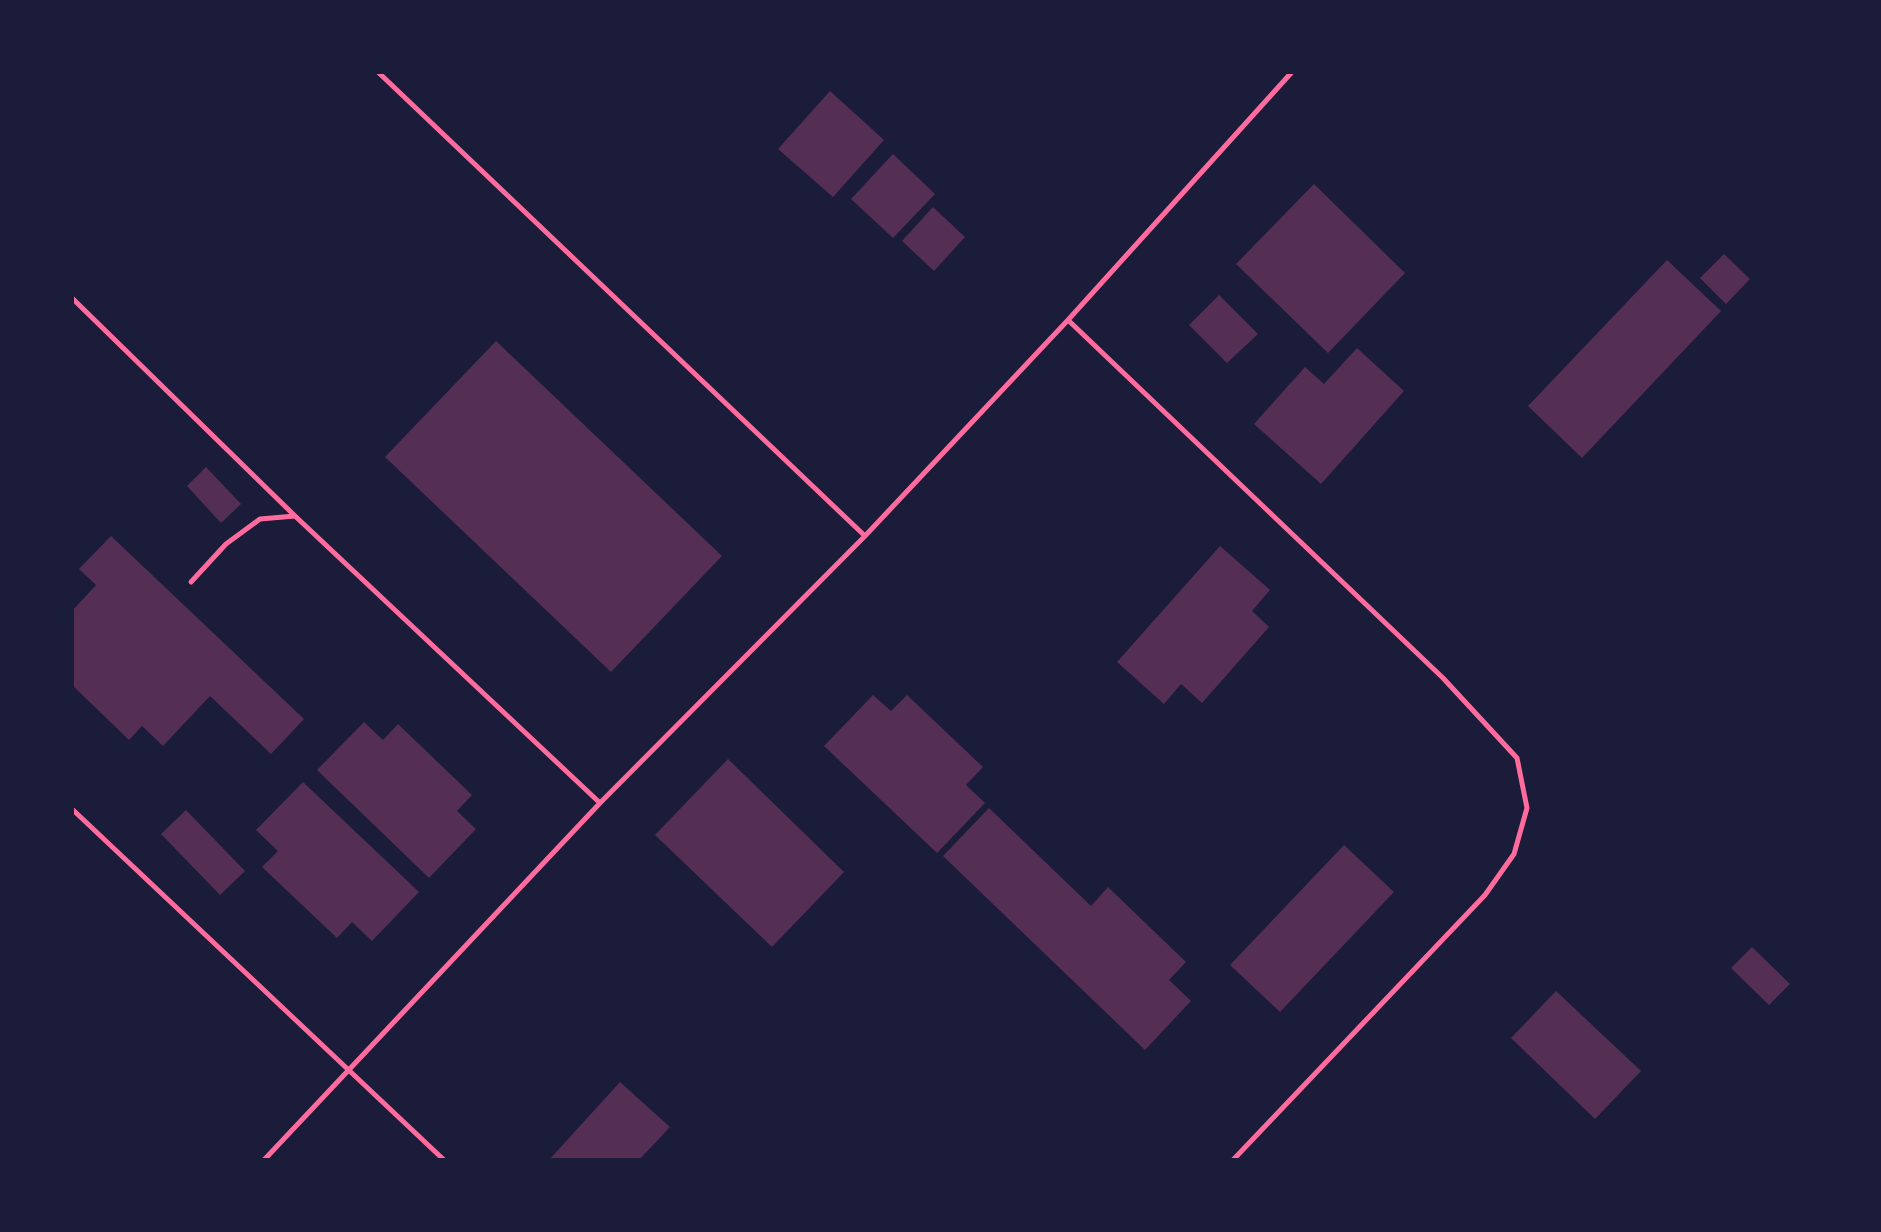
<!DOCTYPE html>
<style>
body{margin:0}
#map{position:relative;width:1881px;height:1232px;overflow:hidden;background:#1b1b3a;font-family:"Golos Text",sans-serif}
canvas{display:block}
.frame{position:absolute;inset:0;border:74px solid #1b1b3a;pointer-events:none}
</style>
<div id="map">
<canvas width="1881" height="1232"></canvas>
<div class="frame"></div>
</div>
<script>
const g = document.querySelector('canvas').getContext('2d');
g.lineJoin = 'round';
function fill(path, color) { g.fillStyle = color; g.fill(path, 'evenodd'); }
function stroke(path, color, width, dash) { g.strokeStyle = color; g.lineWidth = width; g.lineCap = dash ? 'butt' : 'round'; g.setLineDash(dash || []); g.stroke(path); }
const building = new Path2D(`
 M 830,91 L 884,140 L 833,197 L 778,149 Z
 M 893,154 L 935,194 L 893,238 L 851,199 Z
 M 1314,184 L 1405,273 L 1328,353 L 1236,264 Z
 M 933,207 L 965,237 L 934,271 L 902,241 Z
 M 1724,254 L 1750,279 L 1726,304 L 1700,278 Z
 M 1667,260 L 1721,311 L 1582,458 L 1528,406 Z
 M 1219,295 L 1258,334 L 1227,363 L 1189,325 Z
 M 496,341 L 722,556 L 611,672 L 385,457 Z
 M 1357,348 L 1404,391 L 1321,484 L 1254,424 L 1305,367 L 1324,384 Z
 M 206,467 L 241,504 L 221,523 L 187,486 Z
 M 111,536 L 304,719 L 271,754 L 210,696 L 163,746 L 142,726 L 129,740 L 72,685 L 72,611 L 96,585 L 79,569 Z
 M 1220,546 L 1270,590 L 1252,611 L 1269,627 L 1202,703 L 1181,684 L 1164,704 L 1117,662 Z
 M 873,695 L 891,711 L 907,695 L 983,767 L 966,785 L 985,803 L 937,853 L 824,746 Z
 M 364,722 L 383,740 L 398,724 L 472,795 L 457,811 L 476,829 L 429,878 L 317,770 Z
 M 728,759 L 844,872 L 772,947 L 655,835 Z
 M 303,782 L 419,892 L 372,941 L 352,922 L 337,938 L 262,867 L 278,851 L 256,830 Z
 M 989,808 L 1091,906 L 1108,887 L 1186,962 L 1169,980 L 1191,1001 L 1145,1050 L 943,856 Z
 M 186,810 L 245,871 L 220,895 L 161,834 Z
 M 1344,845 L 1394,892 L 1280,1012 L 1230,965 Z
 M 1752,947 L 1790,984 L 1769,1005 L 1731,968 Z
 M 1556,991 L 1641,1071 L 1595,1119 L 1511,1038 Z
 M 620,1082 L 670,1127 L 639,1160 L 549,1160 Z`);
const service = new Path2D(`
 M 378,72 L 865,536
 M 72,298 L 295,516
 M 1068,320 L 1443,678 L 1517,758 L 1527,808 L 1514,854 L 1485,895 L 1233,1160
 M 191,582 L 226,544 L 260,519 L 295,516 L 600,803
 M 72,809 L 444,1160
 M 264,1160 L 600,803 L 865,536 L 1068,320 L 1292,72`);
fill(building, '#542f53');
stroke(service, '#ff6b9d', 5);
</script>
